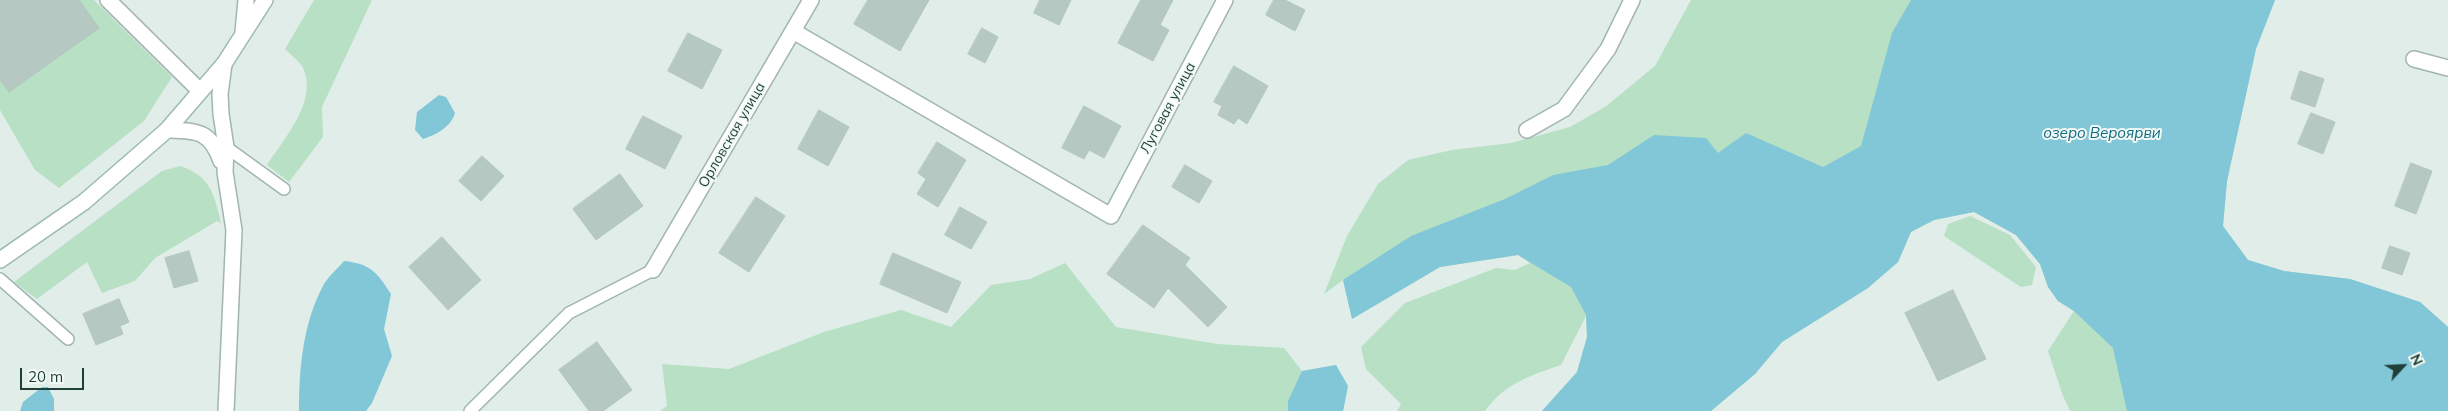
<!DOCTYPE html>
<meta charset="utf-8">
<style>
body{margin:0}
#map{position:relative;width:2448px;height:411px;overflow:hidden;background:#e0ede8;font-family:Mulish,sans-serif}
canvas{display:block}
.north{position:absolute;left:2378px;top:341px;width:50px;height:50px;-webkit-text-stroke:4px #f1f9f5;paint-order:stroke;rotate:65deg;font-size:14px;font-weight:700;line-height:20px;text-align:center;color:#1f3f38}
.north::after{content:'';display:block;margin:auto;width:18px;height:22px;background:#1f3f38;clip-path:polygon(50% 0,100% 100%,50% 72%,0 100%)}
.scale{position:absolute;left:20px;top:368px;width:64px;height:22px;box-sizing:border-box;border:2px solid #1f3f38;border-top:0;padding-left:6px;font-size:15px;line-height:18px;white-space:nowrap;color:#1f3f38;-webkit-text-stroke:4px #f1f9f5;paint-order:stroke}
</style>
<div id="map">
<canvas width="2448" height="411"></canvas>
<div class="north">N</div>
<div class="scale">20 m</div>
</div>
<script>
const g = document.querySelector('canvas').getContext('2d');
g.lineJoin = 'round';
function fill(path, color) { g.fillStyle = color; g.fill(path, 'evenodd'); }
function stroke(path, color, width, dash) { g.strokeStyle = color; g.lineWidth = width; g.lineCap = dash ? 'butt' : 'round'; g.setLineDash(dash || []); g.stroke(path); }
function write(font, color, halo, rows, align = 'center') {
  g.font = font + ' Mulish,sans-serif'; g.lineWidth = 4; g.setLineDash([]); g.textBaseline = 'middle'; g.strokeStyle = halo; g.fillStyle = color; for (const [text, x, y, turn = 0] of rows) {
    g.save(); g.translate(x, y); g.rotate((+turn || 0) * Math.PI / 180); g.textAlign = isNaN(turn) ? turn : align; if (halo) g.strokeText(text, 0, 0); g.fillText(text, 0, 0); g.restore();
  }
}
const green = new Path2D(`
 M 34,0 L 94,0 L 172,77 L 144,121 L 59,188 L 35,170 L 0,110 L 0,42 Z
 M 314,0 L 372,0 L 322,107 L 323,137 L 289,182 L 267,165 C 284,139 320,99 302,66 C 298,60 290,54 285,49 Z
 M 1691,0 L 2275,0 L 2256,49 L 2227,181 L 2223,226 L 2248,260 L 2284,271 L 2350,279 L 2420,302 L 2448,327 L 2448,411 L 2070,411 L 2063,396 L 2048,351 L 2074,311 L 2058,301 L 2048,287 L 2040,264 L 2016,235 L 1974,212 L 1934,220 L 1911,232 L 1898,262 L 1868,288 L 1782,342 L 1755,374 L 1711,411 L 1542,411 L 1577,372 L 1587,337 L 1586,316 L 1561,365 C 1531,375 1504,384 1485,411 L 1397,411 L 1401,404 L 1366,369 L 1361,347 L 1405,303 L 1496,268 L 1515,270 L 1530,263 L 1518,255 L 1440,267 L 1352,319 L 1343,280 L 1324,294 L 1347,236 L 1378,184 L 1408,160 L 1452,150 L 1511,143 L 1570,127 L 1605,107 L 1655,66 Z
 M 180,166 C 210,176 214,193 221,223 L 217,221 L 155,258 L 135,281 L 102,293 L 87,262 L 37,299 L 14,282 L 162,171 Z
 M 1970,216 L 2010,235 L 2036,267 L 2032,285 L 2021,287 L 1944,236 L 1948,224 Z
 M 1065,263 L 1116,327 L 1217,344 L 1284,348 L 1302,371 L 1336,365 L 1348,386 L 1343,411 L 660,411 L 667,406 L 662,364 L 729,369 L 824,332 L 901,310 L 951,327 L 991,285 L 1030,279 Z`);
const water = new Path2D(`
 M 1911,0 L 2275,0 L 2256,49 L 2227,181 L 2223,226 L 2248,260 L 2284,271 L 2350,279 L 2420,302 L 2448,327 L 2448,411 L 2127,411 L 2113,348 L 2074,311 L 2058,301 L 2048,287 L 2040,264 L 2016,235 L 1974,212 L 1934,220 L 1911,232 L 1898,262 L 1868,288 L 1782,342 L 1755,374 L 1711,411 L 1542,411 L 1577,372 L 1587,337 L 1586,315 L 1571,287 L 1518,255 L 1440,267 L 1352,319 L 1343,280 L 1411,236 L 1505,199 L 1553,175 L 1608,165 L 1654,135 L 1706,138 L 1718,153 L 1746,133 L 1823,167 L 1861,146 L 1892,33 Z
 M 439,95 L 446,97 L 455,113 C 451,127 436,135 423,139 L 415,130 L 417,112 Z
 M 344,261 C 371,264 377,272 391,294 L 384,329 L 392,356 L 372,403 L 366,411 L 299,411 C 299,369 303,322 324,284 C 329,276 338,268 344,261 Z
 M 1336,365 L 1348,386 L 1343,411 L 1288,411 L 1288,401 L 1302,371 Z
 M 42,387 L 48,387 L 54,399 L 54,411 L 20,411 L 23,402 Z`);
const building = new Path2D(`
 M 0,0 L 79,0 L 99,28 L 9,92 L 0,80 Z
 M 868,0 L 929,0 L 900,51 L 854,24 Z
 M 1040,0 L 1071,0 L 1059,25 L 1034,13 Z
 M 1141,0 L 1173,0 L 1160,25 L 1169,30 L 1153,61 L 1118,43 Z
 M 1274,0 L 1285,0 L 1305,10 L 1295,31 L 1266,15 Z
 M 982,28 L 998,37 L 985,63 L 968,54 Z
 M 688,33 L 722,50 L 702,89 L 668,71 Z
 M 1234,66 L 1268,86 L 1247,124 L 1238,118 L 1234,124 L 1218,115 L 1222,106 L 1214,102 Z
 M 2300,71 L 2324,79 L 2315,107 L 2291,99 Z
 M 1084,106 L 1121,126 L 1104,158 L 1089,150 L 1084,159 L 1062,148 Z
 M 819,110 L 849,127 L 828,166 L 798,149 Z
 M 2311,113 L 2335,122 L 2323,154 L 2298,144 Z
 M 643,116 L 682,136 L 665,169 L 626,149 Z
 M 937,142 L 966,160 L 938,207 L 917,194 L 926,179 L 918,173 Z
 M 482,156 L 504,176 L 481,201 L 459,181 Z
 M 2411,163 L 2432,171 L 2416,214 L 2395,206 Z
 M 1185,165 L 1212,181 L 1199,203 L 1172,187 Z
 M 620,174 L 643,206 L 596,240 L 573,209 Z
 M 756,197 L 785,216 L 749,272 L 719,253 Z
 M 960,207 L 987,222 L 971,249 L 945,235 Z
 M 1143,225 L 1190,258 L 1185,265 L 1227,307 L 1208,327 L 1168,288 L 1154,308 L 1107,274 Z
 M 442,237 L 481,280 L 448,310 L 409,267 Z
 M 2390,246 L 2410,253 L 2402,275 L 2382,268 Z
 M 189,251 L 198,281 L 174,288 L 165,258 Z
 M 893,253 L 961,282 L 947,313 L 880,284 Z
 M 1953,290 L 1986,359 L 1938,381 L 1905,313 Z
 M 119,299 L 129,322 L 120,326 L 123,334 L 96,345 L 83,314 Z
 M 597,342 L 632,390 L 603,411 L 589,411 L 559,370 Z`);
const service = new Path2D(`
 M 226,147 L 284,189
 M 0,279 L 68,339
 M 470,411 L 569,313 L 653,270`);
const minor = new Path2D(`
 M 108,0 L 200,91
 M 793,31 L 1111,216 L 1225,0
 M 2414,59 L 2448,68
 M 1527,130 L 1564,109 L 1608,49 L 1632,0
 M 653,270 L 811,0`);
const tertiary = new Path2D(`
 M 224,64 L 220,94 L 221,114 L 226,147 L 225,172 L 234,230 L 226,411
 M 167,130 C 197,131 210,130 221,161`);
const secondary = new Path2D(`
 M 243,32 L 246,0
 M 0,260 L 84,202 L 167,130 L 224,64 L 265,0`);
const streetNames = [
 ["Луговая улица",1168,108,-62],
 ["Орловская улица",732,135,-60]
];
const waterNames = [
 ["озеро Вероярви",2102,133]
];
fill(green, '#b7e0c4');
fill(water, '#82c7d8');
fill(building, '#b5c8c1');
stroke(building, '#b2c7bf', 1);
stroke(service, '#a2b5b0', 14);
stroke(minor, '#a2b5b0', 18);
stroke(tertiary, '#a2b5b0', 18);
stroke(secondary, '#9dbab1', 18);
stroke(service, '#fff', 11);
stroke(minor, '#fff', 15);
stroke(tertiary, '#fff', 15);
stroke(secondary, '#fff', 15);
write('14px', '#1f3f38', '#f1f9f5', streetNames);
write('italic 15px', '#136b82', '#f1f9f5', waterNames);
</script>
